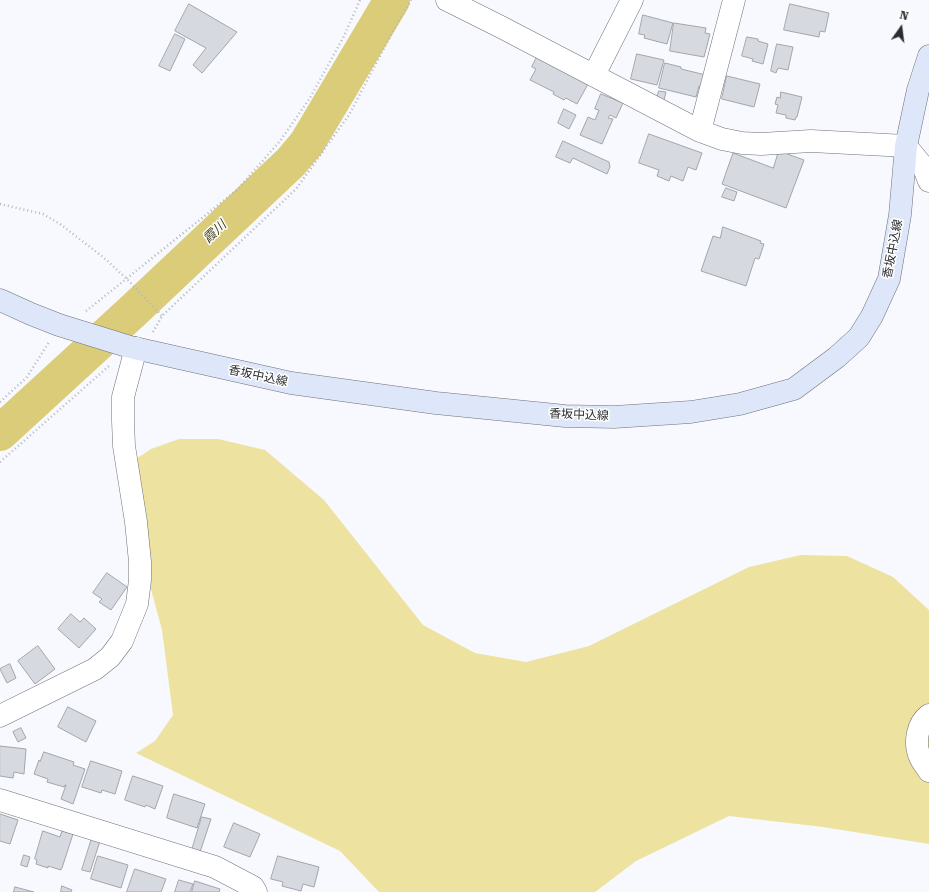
<!DOCTYPE html>
<meta charset="utf-8">
<style>
body{margin:0}
#map{position:relative;width:929px;height:892px;overflow:hidden;background:#f7f9fe;font-family:"Roboto Serif",serif}
canvas{display:block}
.north{position:absolute;left:881px;top:8px;width:40px;height:40px;-webkit-text-stroke:3px #fff;paint-order:stroke;rotate:14deg;font-size:11px;font-weight:700;line-height:16px;text-align:center;color:#2c2d30}
.north::after{content:'';display:block;margin:auto;width:14px;height:18px;background:#2c2d30;clip-path:polygon(50% 0,100% 100%,50% 72%,0 100%)}
</style>
<div id="map">
<canvas width="929" height="892"></canvas>
<div class="north">N</div>
</div>
<script>
const g = document.querySelector('canvas').getContext('2d');
g.lineJoin = 'round';
function fill(path, color) { g.fillStyle = color; g.fill(path, 'evenodd'); }
function stroke(path, color, width, dash) { g.strokeStyle = color; g.lineWidth = width; g.lineCap = dash ? 'butt' : 'round'; g.setLineDash(dash || []); g.stroke(path); }
function write(font, color, halo, rows, align = 'center') {
  g.font = font + ' "Roboto Serif","Noto Sans JP",serif'; g.lineWidth = 3; g.setLineDash([]); g.textBaseline = 'middle'; g.strokeStyle = halo; g.fillStyle = color; for (const [text, x, y, turn = 0] of rows) {
    g.save(); g.translate(x, y); g.rotate((+turn || 0) * Math.PI / 180); g.textAlign = isNaN(turn) ? turn : align; if (halo) g.strokeText(text, 0, 0); g.fillText(text, 0, 0); g.restore();
  }
}
const green = new Path2D(`
 M 179,439 L 218,439 L 265,450 L 324,500 L 423,625 L 475,653 L 526,662 L 589,646 L 749,567 L 801,555 L 847,556 L 893,577 L 929,610 L 929,844 L 823,827 L 729,816 L 636,861 L 595,892 L 379,892 L 340,851 L 136,753 L 155,741 L 173,715 L 162,630 L 130,511 L 130,463 L 151,449 Z`);
const river = new Path2D(`
 M 0,433 L 134,310 L 291,162 L 307,143 L 392,0`);
const building = new Path2D(`
 M 189,4 L 237,32 L 202,73 L 193,65 L 206,48 L 175,31 Z
 M 790,4 L 829,13 L 825,32 L 820,31 L 819,37 L 784,30 Z
 M 643,15 L 673,23 L 667,44 L 644,38 L 645,35 L 639,34 Z
 M 674,23 L 706,28 L 705,33 L 710,34 L 704,57 L 670,51 Z
 M 175,34 L 185,39 L 170,71 L 159,66 Z
 M 747,37 L 758,39 L 758,41 L 768,44 L 763,64 L 752,61 L 753,59 L 742,56 Z
 M 777,44 L 793,47 L 788,70 L 778,68 L 776,73 L 771,71 Z
 M 637,54 L 664,60 L 657,85 L 631,79 Z
 M 537,57 L 588,84 L 577,104 L 566,98 L 564,100 L 553,94 L 554,92 L 530,80 L 536,69 L 532,67 Z
 M 665,63 L 681,67 L 681,69 L 706,75 L 703,87 L 699,86 L 696,97 L 659,88 Z
 M 727,76 L 760,84 L 754,107 L 722,99 Z
 M 659,91 L 666,92 L 664,100 L 657,98 Z
 M 781,92 L 802,97 L 797,117 L 796,117 L 795,120 L 786,118 L 786,115 L 776,113 L 778,105 L 775,104 L 777,97 L 780,98 Z
 M 601,94 L 623,103 L 616,118 L 610,115 L 608,118 L 613,119 L 602,144 L 580,135 L 588,117 L 595,120 L 599,110 L 595,109 Z
 M 564,109 L 576,115 L 569,129 L 558,123 Z
 M 649,134 L 702,153 L 696,170 L 688,167 L 683,181 L 671,176 L 669,181 L 657,176 L 659,170 L 639,163 Z
 M 563,141 L 609,162 L 610,167 L 607,174 L 573,158 L 570,163 L 556,157 Z
 M 779,151 L 804,160 L 786,208 L 722,184 L 733,153 L 773,168 Z
 M 726,188 L 737,192 L 734,201 L 722,197 Z
 M 723,227 L 761,241 L 760,243 L 764,244 L 759,259 L 755,258 L 746,286 L 701,271 L 713,236 L 720,238 Z
 M 107,573 L 127,587 L 111,610 L 99,602 L 102,599 L 93,593 Z
 M 71,614 L 80,622 L 84,618 L 96,629 L 79,648 L 58,629 Z
 M 38,646 L 55,669 L 35,684 L 18,661 Z
 M 10,664 L 16,678 L 7,683 L 0,669 Z
 M 68,707 L 96,721 L 86,742 L 58,727 Z
 M 21,728 L 26,738 L 18,742 L 13,732 Z
 M 0,746 L 26,749 L 24,774 L 14,772 L 13,778 L 0,776 Z
 M 44,752 L 74,762 L 73,765 L 85,769 L 73,804 L 61,799 L 66,785 L 65,785 L 64,787 L 47,782 L 48,779 L 34,774 L 39,760 L 40,761 Z
 M 91,761 L 122,771 L 115,794 L 102,790 L 101,793 L 82,787 Z
 M 133,776 L 163,786 L 155,809 L 146,805 L 145,807 L 125,800 Z
 M 174,794 L 205,804 L 197,828 L 167,818 Z
 M 0,814 L 18,820 L 10,844 L 0,841 Z
 M 202,817 L 211,819 L 200,852 L 192,850 Z
 M 234,823 L 260,834 L 250,857 L 224,847 Z
 M 43,831 L 60,837 L 62,831 L 73,834 L 62,868 L 61,868 L 61,870 L 48,866 L 48,868 L 36,864 L 37,860 L 35,859 Z
 M 92,838 L 100,841 L 90,872 L 82,870 Z
 M 24,855 L 30,857 L 27,867 L 21,865 Z
 M 98,856 L 128,865 L 121,888 L 91,879 Z
 M 278,856 L 319,867 L 314,887 L 303,884 L 301,891 L 282,886 L 283,882 L 271,879 Z
 M 135,869 L 166,879 L 161,892 L 127,892 Z
 M 179,880 L 193,884 L 190,892 L 175,892 Z
 M 195,881 L 220,889 L 219,892 L 192,892 Z
 M 62,886 L 72,890 L 71,892 L 61,892 Z
 M 15,887 L 34,892 L 14,892 Z`);
const path = new Path2D(`
 M 0,204 L 43,214 L 60,224 L 103,257 L 127,279 L 162,316
 M 86,311 L 237,190 L 280,141 L 310,98 L 344,36 L 360,0
 M 153,332 L 162,316 L 296,189 L 349,115 L 391,35 L 411,0
 M 0,402 L 27,377 L 49,342
 M 0,462 L 109,366`);
const street = new Path2D(`
 M 447,0 L 501,27 L 700,131 L 722,139 L 742,143 L 761,144 L 811,141 L 906,146 L 924,168 L 929,181
 M 594,75 L 632,0
 M 700,131 L 734,0
 M 929,715 C 917,724 914,743 920,757 C 922,762 926,766 929,771
 M 0,716 L 95,669 L 110,657 L 122,641 L 137,604 L 140,580 L 140,562 L 136,522 L 124,446 L 123,421 L 123,397 L 136,348
 M 0,800 L 215,867 L 253,887 L 256,892`);
const secondary = new Path2D(`
 M 0,300 L 31,314 L 59,325 L 130,347 L 291,383 L 436,403 L 565,416 L 614,417 L 691,412 L 740,404 L 794,389 L 837,357 L 859,337 L 872,316 L 889,279 L 900,215 L 906,146 L 918,90 L 929,56`);
const streetNames = [
 ["香坂中込線",893,249,-79],
 ["香坂中込線",258,376,12],
 ["香坂中込線",579,415,2]
];
const waterNames = [
 ["霞川",215,232,-43]
];
fill(green, '#ede2a0');
stroke(river, '#dacc78', 36);
fill(building, '#d6d9df');
stroke(building, '#a3a5ab', 1);
stroke(street, '#6e7176', 23);
stroke(secondary, '#6e7176', 23);
stroke(path, '#b6b7bc', 2.5, [1, 3]);
stroke(street, '#fff', 22);
stroke(secondary, '#dee6fa', 22);
write('12px', '#2c2d30', '#fff', streetNames);
write('italic 13px', '#433d19', '#fff', waterNames);
</script>
